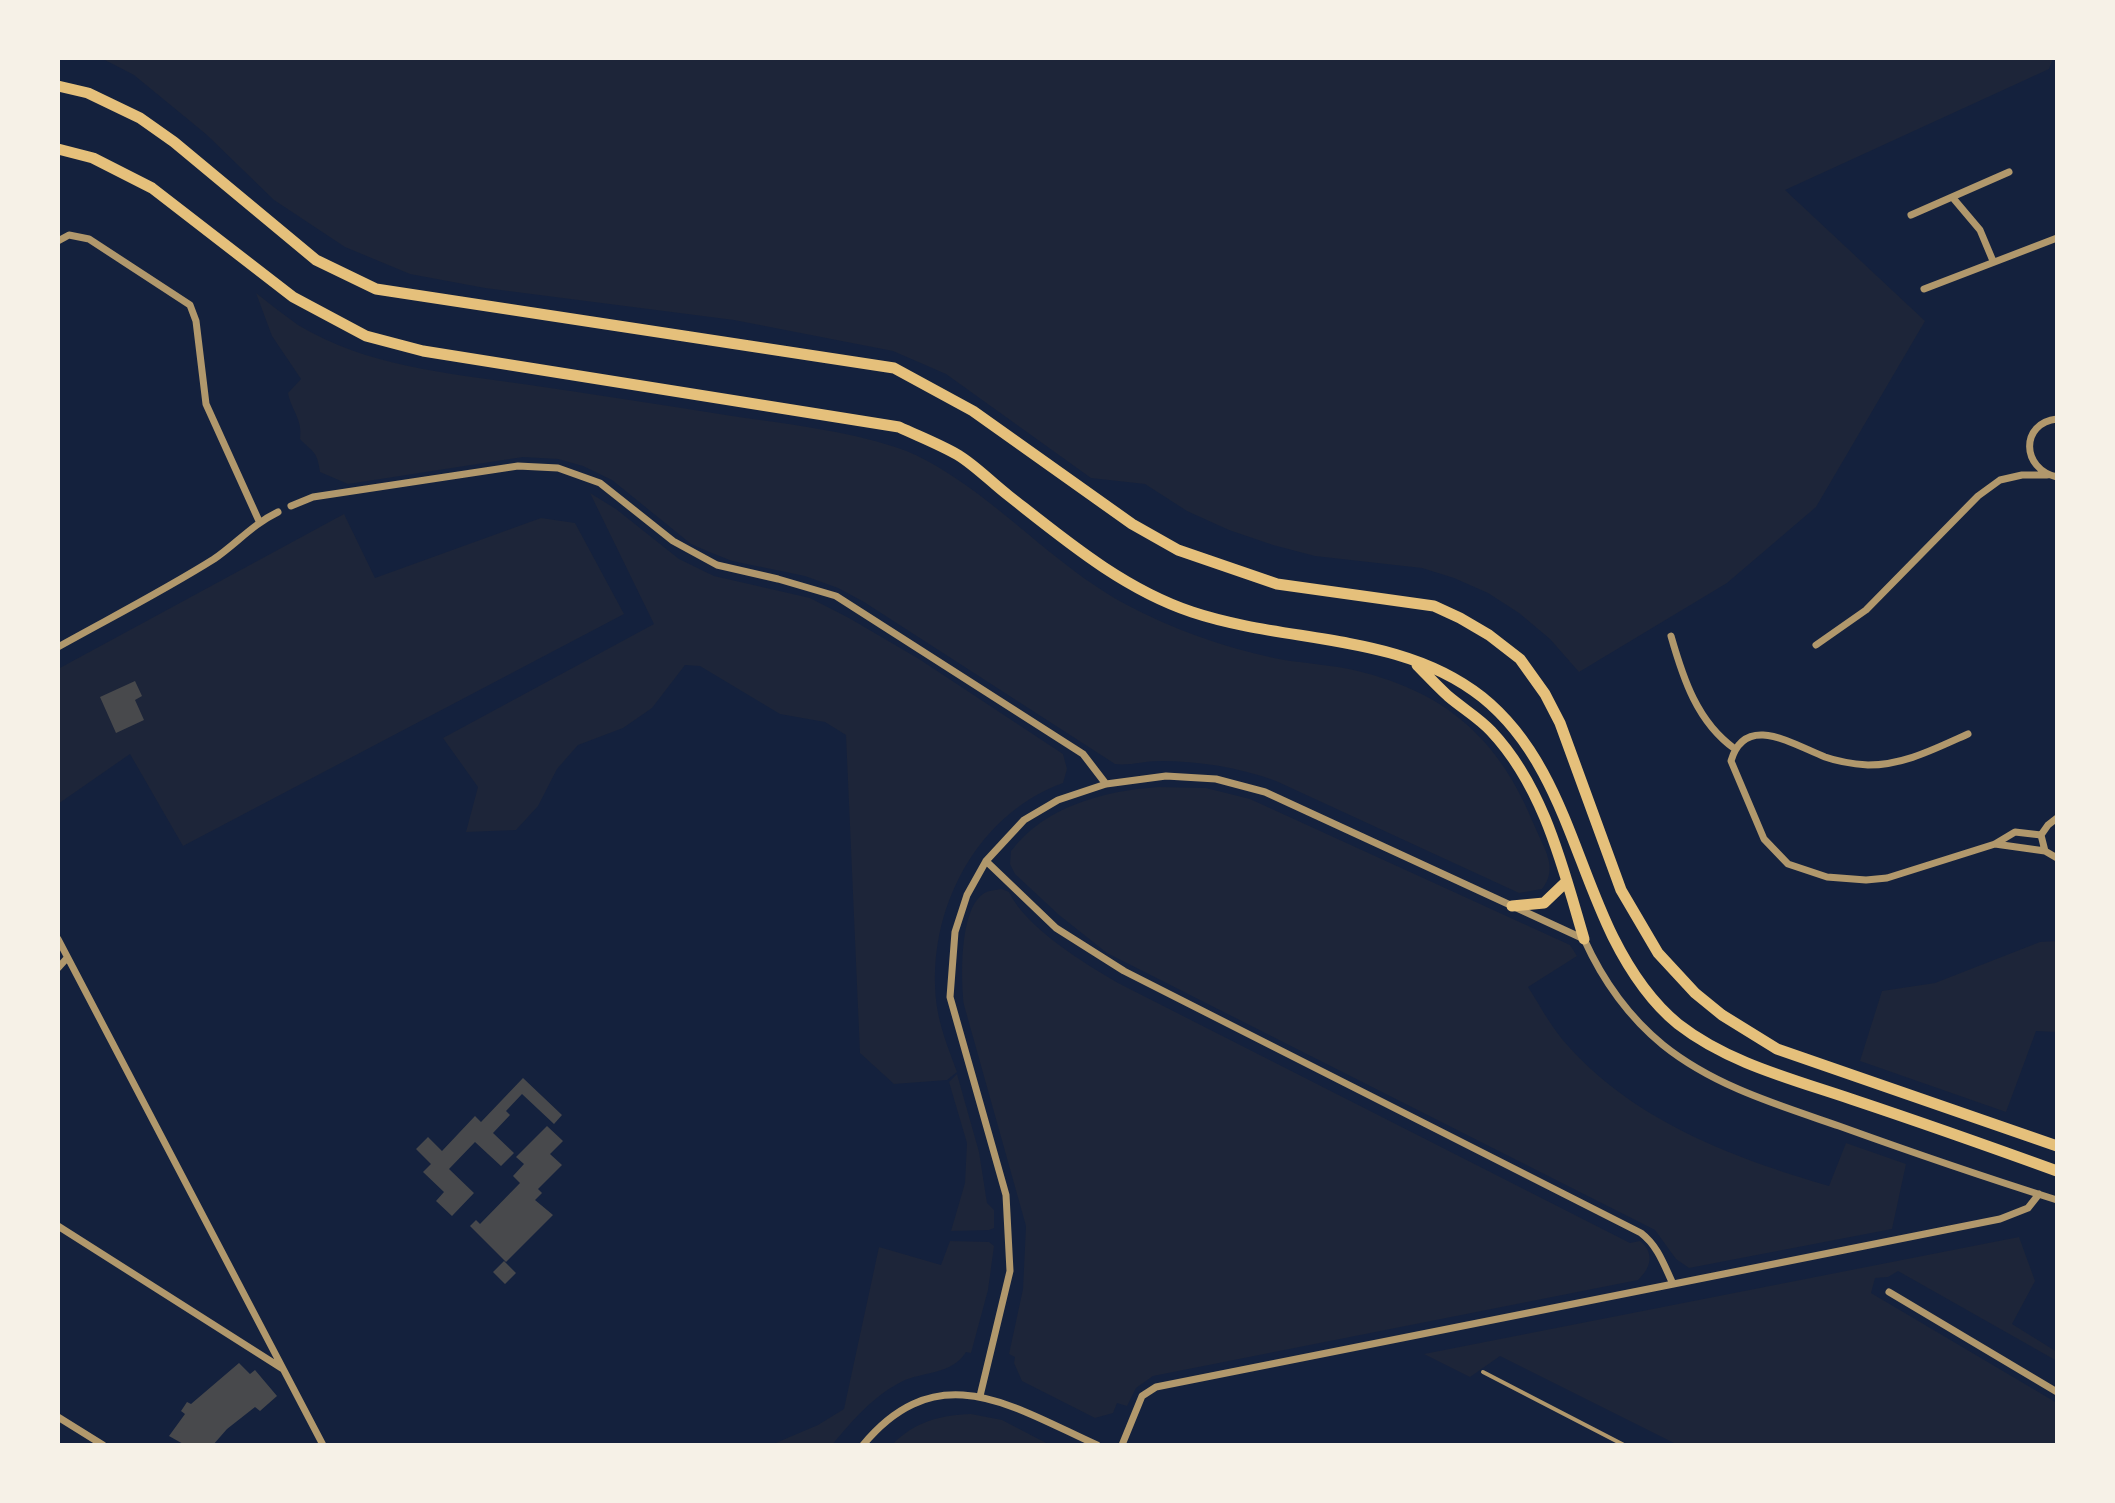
<!DOCTYPE html>
<style>
body{margin:0}
#map{position:relative;width:2115px;height:1503px;overflow:hidden;background:#14213d;font-family:"Fira Sans Condensed",sans-serif}
canvas{display:block}
.frame{position:absolute;inset:0;border:60px solid #f6f1e7;pointer-events:none}
</style>
<div id="map">
<canvas width="2115" height="1503"></canvas>
<div class="frame"></div>
</div>
<script>
const g = document.querySelector('canvas').getContext('2d');
g.lineJoin = 'round';
function fill(path, color) { g.fillStyle = color; g.fill(path, 'evenodd'); }
function stroke(path, color, width, dash) { g.strokeStyle = color; g.lineWidth = width; g.lineCap = dash ? 'butt' : 'round'; g.setLineDash(dash || []); g.stroke(path); }
const green = new Path2D(`
 M 101,58 L 2053,58 L 2049,69 L 1785,190 L 1925,321 L 1816,507 L 1727,583 L 1579,672 L 1550,639 L 1519,613 L 1488,593 L 1454,578 L 1422,568 L 1315,556 L 1273,545 L 1229,530 L 1187,511 L 1145,484 L 1091,478 L 946,374 L 893,351 L 734,320 L 485,288 L 410,274 L 345,247 L 274,200 L 207,135 L 134,75 Z
 M 256,293 C 270,304 284,315 298,325 C 366,366 446,373 523,384 C 593,394 663,405 732,416 C 787,424 842,430 895,447 C 924,456 950,474 974,491 C 1024,528 1070,574 1125,604 C 1172,629 1223,647 1274,658 C 1298,663 1324,664 1349,669 C 1444,690 1499,737 1535,827 C 1544,849 1559,868 1542,889 L 1519,893 L 1276,781 C 1237,767 1200,761 1159,761 C 1145,761 1129,766 1115,764 L 864,602 L 838,588 L 805,576 L 732,561 L 707,551 L 691,544 L 612,480 L 583,466 L 558,459 L 523,457 L 348,484 L 320,472 C 317,450 313,453 300,439 C 303,419 291,410 288,393 L 301,379 L 272,336 Z
 M 590,493 L 616,509 L 679,559 L 714,576 L 810,598 L 849,618 L 919,659 L 1063,754 L 1067,769 L 1063,783 C 972,816 922,920 938,1013 C 942,1033 950,1053 957,1072 L 947,1080 L 894,1084 L 860,1053 L 846,735 L 825,722 L 780,714 L 700,666 L 685,665 L 652,708 L 623,728 L 578,745 L 557,769 L 538,806 L 516,830 L 466,832 L 478,787 L 443,738 L 654,624 Z
 M 344,514 L 375,578 L 541,518 L 575,523 L 624,614 L 183,846 L 130,754 L 58,804 L 58,669 Z
 M 1158,787 L 1206,788 L 1250,799 L 1570,945 L 1577,956 L 1528,987 C 1539,1004 1549,1023 1562,1039 C 1631,1120 1730,1157 1829,1186 L 1846,1143 L 1906,1164 L 1892,1229 L 1689,1268 L 1676,1259 L 1655,1230 L 1107,953 L 1059,915 L 1015,874 L 1010,864 L 1011,851 C 1045,806 1104,791 1158,787 Z
 M 1002,889 L 1009,892 C 1026,928 1084,963 1118,983 L 1630,1243 L 1640,1241 C 1655,1253 1651,1268 1638,1280 L 1153,1376 L 1136,1388 L 1127,1406 L 1117,1403 L 1113,1413 L 1095,1418 L 1022,1381 L 1014,1363 L 1015,1357 L 1009,1354 L 1023,1289 L 1026,1226 L 964,1005 C 961,979 959,911 983,894 C 988,890 996,890 1002,889 Z
 M 2057,941 L 2057,1032 L 2036,1031 L 2006,1112 L 1860,1061 L 1882,991 L 1935,983 L 2040,942 Z
 M 957,1074 L 979,1152 L 987,1203 L 994,1210 L 994,1228 L 989,1230 L 951,1231 L 965,1183 L 967,1143 L 949,1082 Z
 M 2019,1237 L 2035,1281 L 2012,1324 L 2057,1352 L 2057,1361 L 1898,1271 L 1888,1277 L 1875,1278 L 1871,1293 L 2057,1403 L 2057,1445 L 1678,1445 L 1500,1356 L 1470,1377 L 1424,1354 Z
 M 950,1241 L 989,1242 L 994,1246 L 988,1290 L 971,1353 L 966,1352 C 952,1375 923,1371 901,1382 C 872,1397 852,1421 832,1445 L 771,1445 L 818,1425 L 844,1409 L 879,1247 L 941,1265 Z
 M 971,1414 L 1002,1420 L 1050,1445 L 892,1445 C 914,1422 940,1415 971,1414 Z`);
const building = new Path2D(`
 M 135,681 L 142,696 L 135,700 L 144,720 L 116,733 L 100,697 Z
 M 523,1078 L 562,1115 L 554,1124 L 522,1094 L 506,1111 L 510,1115 L 493,1133 L 514,1153 L 501,1166 L 475,1142 L 449,1169 L 474,1193 L 452,1216 L 436,1201 L 444,1192 L 423,1172 L 431,1164 L 416,1149 L 428,1137 L 442,1151 L 475,1116 L 481,1122 Z
 M 547,1126 L 563,1141 L 550,1154 L 562,1165 L 538,1189 L 542,1193 L 535,1200 L 553,1215 L 506,1262 L 470,1226 L 476,1220 L 480,1224 L 520,1183 L 513,1176 L 524,1164 L 516,1157 Z
 M 504,1261 L 516,1273 L 505,1284 L 493,1272 Z
 M 239,1363 L 250,1374 L 255,1370 L 277,1396 L 260,1411 L 255,1407 L 227,1429 L 213,1445 L 185,1445 L 169,1436 L 185,1414 L 181,1411 L 187,1402 L 191,1404 Z`);
const service = new Path2D(`
 M 1483,1372 L 1624,1445`);
const minor = new Path2D(`
 M 1953,198 L 1980,230 L 1993,261
 M 1911,215 L 2009,172
 M 58,241 L 69,235 L 89,239 L 190,305 L 196,321 L 206,404 L 259,521
 M 1924,289 L 2057,238
 M 2057,419 C 2020,423 2021,469 2057,477
 M 291,506 L 313,497 L 518,466 L 558,468 L 600,483 L 673,541 L 717,565 L 778,579 L 836,596 L 1083,754 L 1106,784
 M 1671,636 C 1683,678 1697,722 1735,749
 M 1816,645 L 1866,610 L 1978,496 L 2000,480 L 2022,475 L 2047,475
 M 58,647 C 110,618 163,591 214,559 C 236,544 253,524 278,512
 M 1968,734 C 1936,748 1905,765 1868,765 C 1854,764 1839,762 1825,757 C 1794,745 1745,712 1731,761 L 1764,839 L 1788,864 L 1827,877 L 1866,880 L 1887,878 L 1995,844 L 2015,832 L 2041,835
 M 2057,818 L 2048,825 L 2041,835 L 2045,851 L 2057,858
 M 1995,844 L 2045,851
 M 986,861 L 1056,928 L 1124,971 L 1641,1233 C 1658,1246 1664,1265 1673,1284
 M 58,939 L 323,1445
 M 58,968 L 67,958
 M 58,1226 L 283,1369
 M 1889,1292 L 2057,1392
 M 980,1396 L 1010,1271 L 1006,1195 L 950,997 L 955,932 L 967,895 L 986,861 L 1024,820 L 1058,800 L 1106,784 L 1166,776 L 1216,779 L 1265,792 L 1584,939 C 1602,979 1629,1017 1663,1045 C 1714,1086 1778,1105 1839,1126 C 1911,1152 1984,1177 2057,1200
 M 58,1417 L 103,1445
 M 863,1445 C 938,1355 1011,1406 1097,1445
 M 1122,1445 L 1142,1396 L 1156,1387 L 2000,1219 L 2028,1208 L 2039,1194`);
const primary = new Path2D(`
 M 58,86 L 88,93 L 140,118 L 174,142 L 316,260 L 376,289 L 894,368 L 973,411 L 1132,524 L 1178,550 L 1277,584 L 1434,606 L 1460,618 L 1489,635 L 1520,659 L 1545,694 L 1560,723 L 1621,890 L 1658,953 L 1695,993 L 1722,1015 L 1777,1049 L 2057,1146
 M 58,149 L 93,158 L 152,188 L 293,297 L 366,336 L 423,351 L 899,427 C 918,436 939,444 958,455 C 976,466 992,483 1009,496 C 1065,540 1123,589 1192,612 C 1288,644 1400,632 1482,697 C 1557,757 1573,856 1613,937 C 1629,969 1651,1002 1678,1024 C 1728,1063 1792,1079 1851,1099 C 1920,1122 1988,1146 2057,1171
 M 1417,665 C 1427,675 1437,686 1448,696 C 1462,708 1479,718 1491,731 C 1544,787 1563,868 1584,939
 M 1512,906 L 1544,903 L 1567,881`);
fill(green, '#1d2539');
fill(building, '#48494c');
stroke(service, '#b1986c', 4);
stroke(minor, '#b1986c', 7);
stroke(primary, '#e5c07b', 11);
</script>
